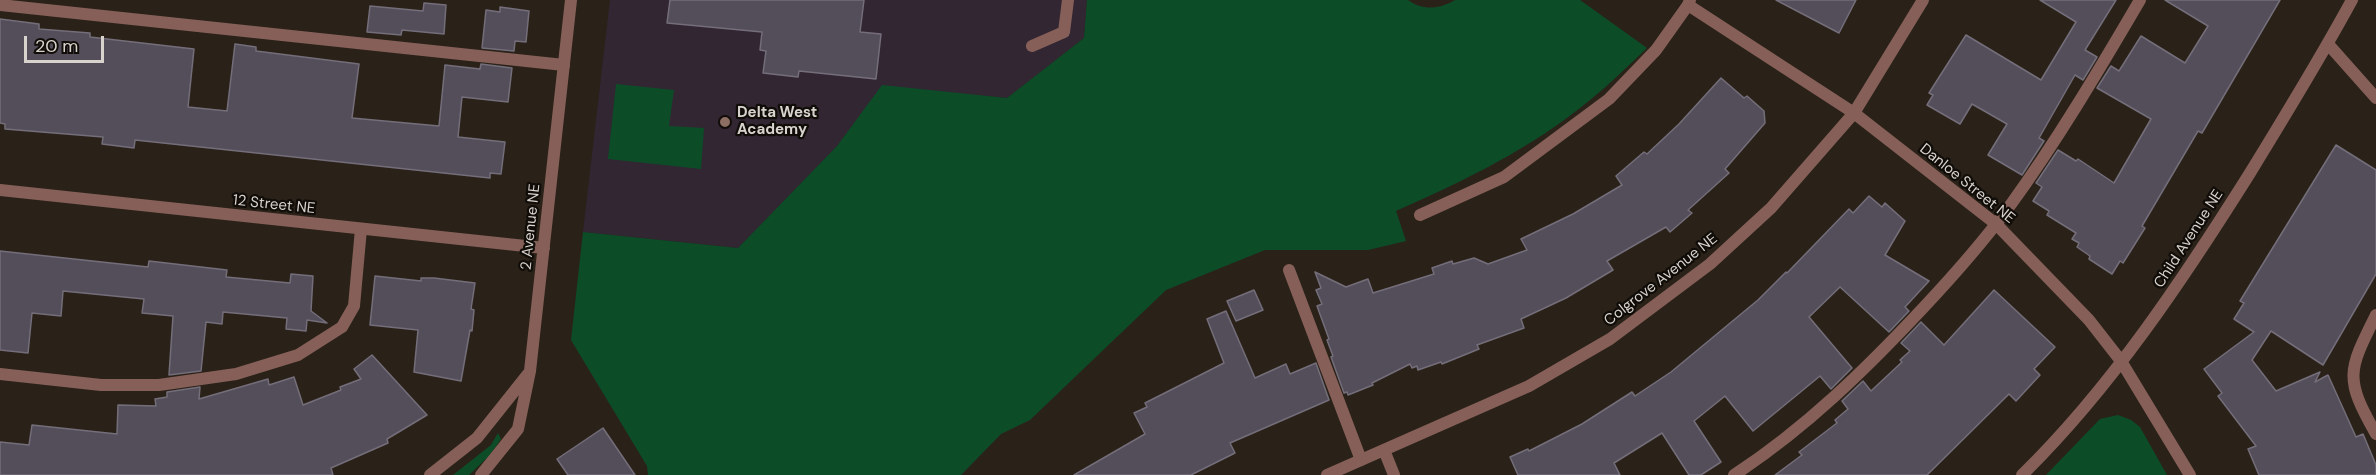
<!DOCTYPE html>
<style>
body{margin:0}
#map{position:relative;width:2376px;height:475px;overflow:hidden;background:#2a2219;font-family:"DM Sans",sans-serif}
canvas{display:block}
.scale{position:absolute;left:24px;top:36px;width:80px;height:27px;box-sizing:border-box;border:3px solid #d9d3cd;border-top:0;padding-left:8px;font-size:18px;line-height:21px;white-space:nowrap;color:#d9d3cd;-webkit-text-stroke:4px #100c08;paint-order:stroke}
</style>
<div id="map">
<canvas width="2376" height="475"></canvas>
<div class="scale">20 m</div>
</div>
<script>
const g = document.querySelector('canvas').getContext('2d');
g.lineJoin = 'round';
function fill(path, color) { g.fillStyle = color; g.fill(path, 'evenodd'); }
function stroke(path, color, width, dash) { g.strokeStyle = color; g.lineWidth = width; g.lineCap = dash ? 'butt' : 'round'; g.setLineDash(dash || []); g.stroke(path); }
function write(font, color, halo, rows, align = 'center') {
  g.font = font + ' "DM Sans",sans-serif'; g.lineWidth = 4.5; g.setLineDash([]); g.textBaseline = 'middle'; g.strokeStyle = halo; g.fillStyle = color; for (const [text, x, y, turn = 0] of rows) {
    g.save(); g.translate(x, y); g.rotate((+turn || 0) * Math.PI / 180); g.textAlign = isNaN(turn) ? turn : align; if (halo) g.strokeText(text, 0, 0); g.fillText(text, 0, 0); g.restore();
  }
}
const education = new Path2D(`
 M 610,0 L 1087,0 L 1084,38 L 1007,98 L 882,86 L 837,146 L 738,248 L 583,232 Z`);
const green = new Path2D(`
 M 1087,0 L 1408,0 C 1423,11 1440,9 1455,0 L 1580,0 L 1647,48 C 1628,66 1610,84 1590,100 C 1532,148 1464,181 1396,211 L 1406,241 L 1368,250 L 1265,250 L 1166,290 L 1030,420 L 1001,434 L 961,475 L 648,475 L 647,466 L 571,340 L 583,232 L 738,248 L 837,146 L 882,85 L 1007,98 L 1084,38 Z
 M 616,84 L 674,90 L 669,126 L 704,128 L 701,169 L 608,159 Z
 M 2118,415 L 2131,420 L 2140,427 L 2167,475 L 2046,475 L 2100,419 Z
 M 498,433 L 501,439 L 489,456 L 469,475 L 453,475 L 491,445 Z`);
const building = new Path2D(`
 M 670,0 L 864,0 L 860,32 L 881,34 L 876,79 L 799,71 L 798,77 L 763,73 L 766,51 L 760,50 L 762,32 L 667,23 Z
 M 1776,0 L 1856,0 L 1839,33 Z
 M 2040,0 L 2116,0 L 2085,50 L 2097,57 L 2083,80 L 2075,75 L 2039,138 L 2044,141 L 2022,175 L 1988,155 L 2007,124 L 1972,104 L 1960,124 L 1927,105 L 1933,95 L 1929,93 L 1966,35 L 2041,80 L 2076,22 Z
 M 2165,0 L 2280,0 L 2202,133 L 2198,131 L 2142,226 L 2145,228 L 2123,263 L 2120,261 L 2112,274 L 2089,259 L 2090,256 L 2077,247 L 2079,243 L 2072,239 L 2076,233 L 2047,215 L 2049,211 L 2033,201 L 2042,187 L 2036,183 L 2058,150 L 2076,161 L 2078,159 L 2114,183 L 2151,119 L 2097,88 L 2111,66 L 2119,71 L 2141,36 L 2185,63 L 2208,26 Z
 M 424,3 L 446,5 L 444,34 L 402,30 L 401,35 L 367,32 L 370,6 L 423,11 Z
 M 500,7 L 529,11 L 526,42 L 515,41 L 514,51 L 482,48 L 486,10 L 500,12 Z
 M 0,19 L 39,24 L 39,29 L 90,33 L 90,37 L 194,49 L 188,107 L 227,111 L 235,44 L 256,47 L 256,51 L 359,64 L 352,118 L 439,126 L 445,65 L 480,69 L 481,64 L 512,68 L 508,102 L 462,97 L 458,137 L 505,142 L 501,174 L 490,173 L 490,178 L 135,140 L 134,148 L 102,144 L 103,137 L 5,129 L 5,124 L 0,123 Z
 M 1721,78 L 1744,98 L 1747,96 L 1764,111 L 1765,123 L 1725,169 L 1729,173 L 1688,210 L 1692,213 L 1670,232 L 1666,227 L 1607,261 L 1613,270 L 1566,298 L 1521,319 L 1524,328 L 1477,345 L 1479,349 L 1442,364 L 1441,362 L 1418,370 L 1417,366 L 1412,368 L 1410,364 L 1372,383 L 1373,385 L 1348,395 L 1347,392 L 1344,393 L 1331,357 L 1333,356 L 1327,340 L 1329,339 L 1317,306 L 1322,304 L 1316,290 L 1321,288 L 1315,272 L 1346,287 L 1368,279 L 1373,293 L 1434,274 L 1432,268 L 1452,261 L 1453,264 L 1474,258 L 1488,264 L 1527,250 L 1521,239 L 1573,214 L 1622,185 L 1616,176 L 1644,152 L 1647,154 L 1679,124 Z
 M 2336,145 L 2376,170 L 2376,274 L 2323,365 L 2271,331 L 2252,360 L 2276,391 L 2320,372 L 2315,382 L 2328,375 L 2356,437 L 2363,434 L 2376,465 L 2376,475 L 2259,475 L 2248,449 L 2256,446 L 2218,396 L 2222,393 L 2204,369 L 2254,332 L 2234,319 L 2244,303 L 2240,301 Z
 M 1869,196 L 1882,207 L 1885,203 L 1905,221 L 1885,255 L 1929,281 L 1905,307 L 1909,311 L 1889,332 L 1840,287 L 1809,317 L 1852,368 L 1831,389 L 1820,376 L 1753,431 L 1725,396 L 1694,421 L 1721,462 L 1701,475 L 1689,475 L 1662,433 L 1614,463 L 1620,475 L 1518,475 L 1510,457 L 1528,449 L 1529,451 L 1582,424 L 1632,392 L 1635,396 L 1671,372 L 1758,300 L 1786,272 L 1787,273 L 1849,209 L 1853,213 Z
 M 0,251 L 148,267 L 149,261 L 227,270 L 226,277 L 290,283 L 291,274 L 313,276 L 311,311 L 327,323 L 307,320 L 306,331 L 286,329 L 287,318 L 223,312 L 222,324 L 206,322 L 201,371 L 169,375 L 173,316 L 142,313 L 144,299 L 63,291 L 61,316 L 32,313 L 28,353 L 0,350 Z
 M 375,276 L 421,281 L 421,278 L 434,278 L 475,283 L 471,309 L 474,310 L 472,331 L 470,330 L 461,381 L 414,372 L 418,330 L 370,325 Z
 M 1254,290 L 1263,310 L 1236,321 L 1227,301 Z
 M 1994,290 L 2055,347 L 2034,369 L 2040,375 L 2016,401 L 2009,394 L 1927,475 L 1775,475 L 1802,455 L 1799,452 L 1837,423 L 1835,420 L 1848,409 L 1842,401 L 1863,381 L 1871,391 L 1902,362 L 1900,360 L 1910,351 L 1901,343 L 1921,322 L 1944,345 Z
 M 1226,311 L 1255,378 L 1286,364 L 1290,374 L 1316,363 L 1329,400 L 1230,443 L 1235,453 L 1191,475 L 1074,475 L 1145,434 L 1134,413 L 1147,407 L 1145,403 L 1224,363 L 1207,319 Z
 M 372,355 L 427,415 L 387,439 L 388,443 L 331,468 L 333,475 L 0,475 L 0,442 L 29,445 L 32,425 L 117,434 L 118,405 L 156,406 L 155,399 L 167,397 L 167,392 L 200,387 L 199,399 L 268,379 L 269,385 L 294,377 L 303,405 L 341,390 L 340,387 L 361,379 L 354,369 Z
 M 603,428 L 635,475 L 568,475 L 557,459 Z`);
const lane = new Path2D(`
 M 0,5 L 564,65
 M 1032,46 L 1064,32 L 1068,0
 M 1420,215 L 1504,177 L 1609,99 L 1656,50 L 1688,5
 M 1289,270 L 1361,460
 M 2376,315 C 2348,371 2344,378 2376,434
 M 0,374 L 101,385 L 159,385 L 236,374 L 298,355 L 342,327 L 354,306 L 361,229
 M 1734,475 C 1806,428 1866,369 1924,307 C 1954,275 1983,242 2009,207 C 2057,141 2099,70 2140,0`);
const street = new Path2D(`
 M 1690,0 L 1688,5 L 1854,113 L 1996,224 L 2089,320 L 2121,361 L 2190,475
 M 2328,44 L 2376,98
 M 0,190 L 544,248
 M 1384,450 L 1394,475
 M 430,475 L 477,438 L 528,374
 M 481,475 L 518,429 L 530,371 L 571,0
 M 1327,475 L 1529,386 L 1610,339 L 1710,264 L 1771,208 L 1854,113 L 1923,0
 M 2022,475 C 2111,388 2184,278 2250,173 C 2285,116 2320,59 2352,0`);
const markers = [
 [725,122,6,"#8d6e63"]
];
const poiNames = [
 ["Delta West",737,113],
 ["Academy",737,130]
];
const streetNames = [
 ["Danloe Street NE",1967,184,39],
 ["12 Street NE",274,205,6],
 ["2 Avenue NE",531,227,-84],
 ["Child Avenue NE",2189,239,-57],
 ["Colgrove Avenue NE",1661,280,-38]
];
fill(education, '#322633');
fill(green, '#0c4d28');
fill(building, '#534e59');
stroke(building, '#746e7a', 1.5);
stroke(lane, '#866058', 12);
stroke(street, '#866058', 12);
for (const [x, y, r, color] of markers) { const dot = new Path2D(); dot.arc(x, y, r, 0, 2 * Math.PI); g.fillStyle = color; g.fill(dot); stroke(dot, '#100c08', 2); }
write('bold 15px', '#d9d3cd', '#100c08', poiNames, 'left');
write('15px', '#d9d3cd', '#100c08', streetNames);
</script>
